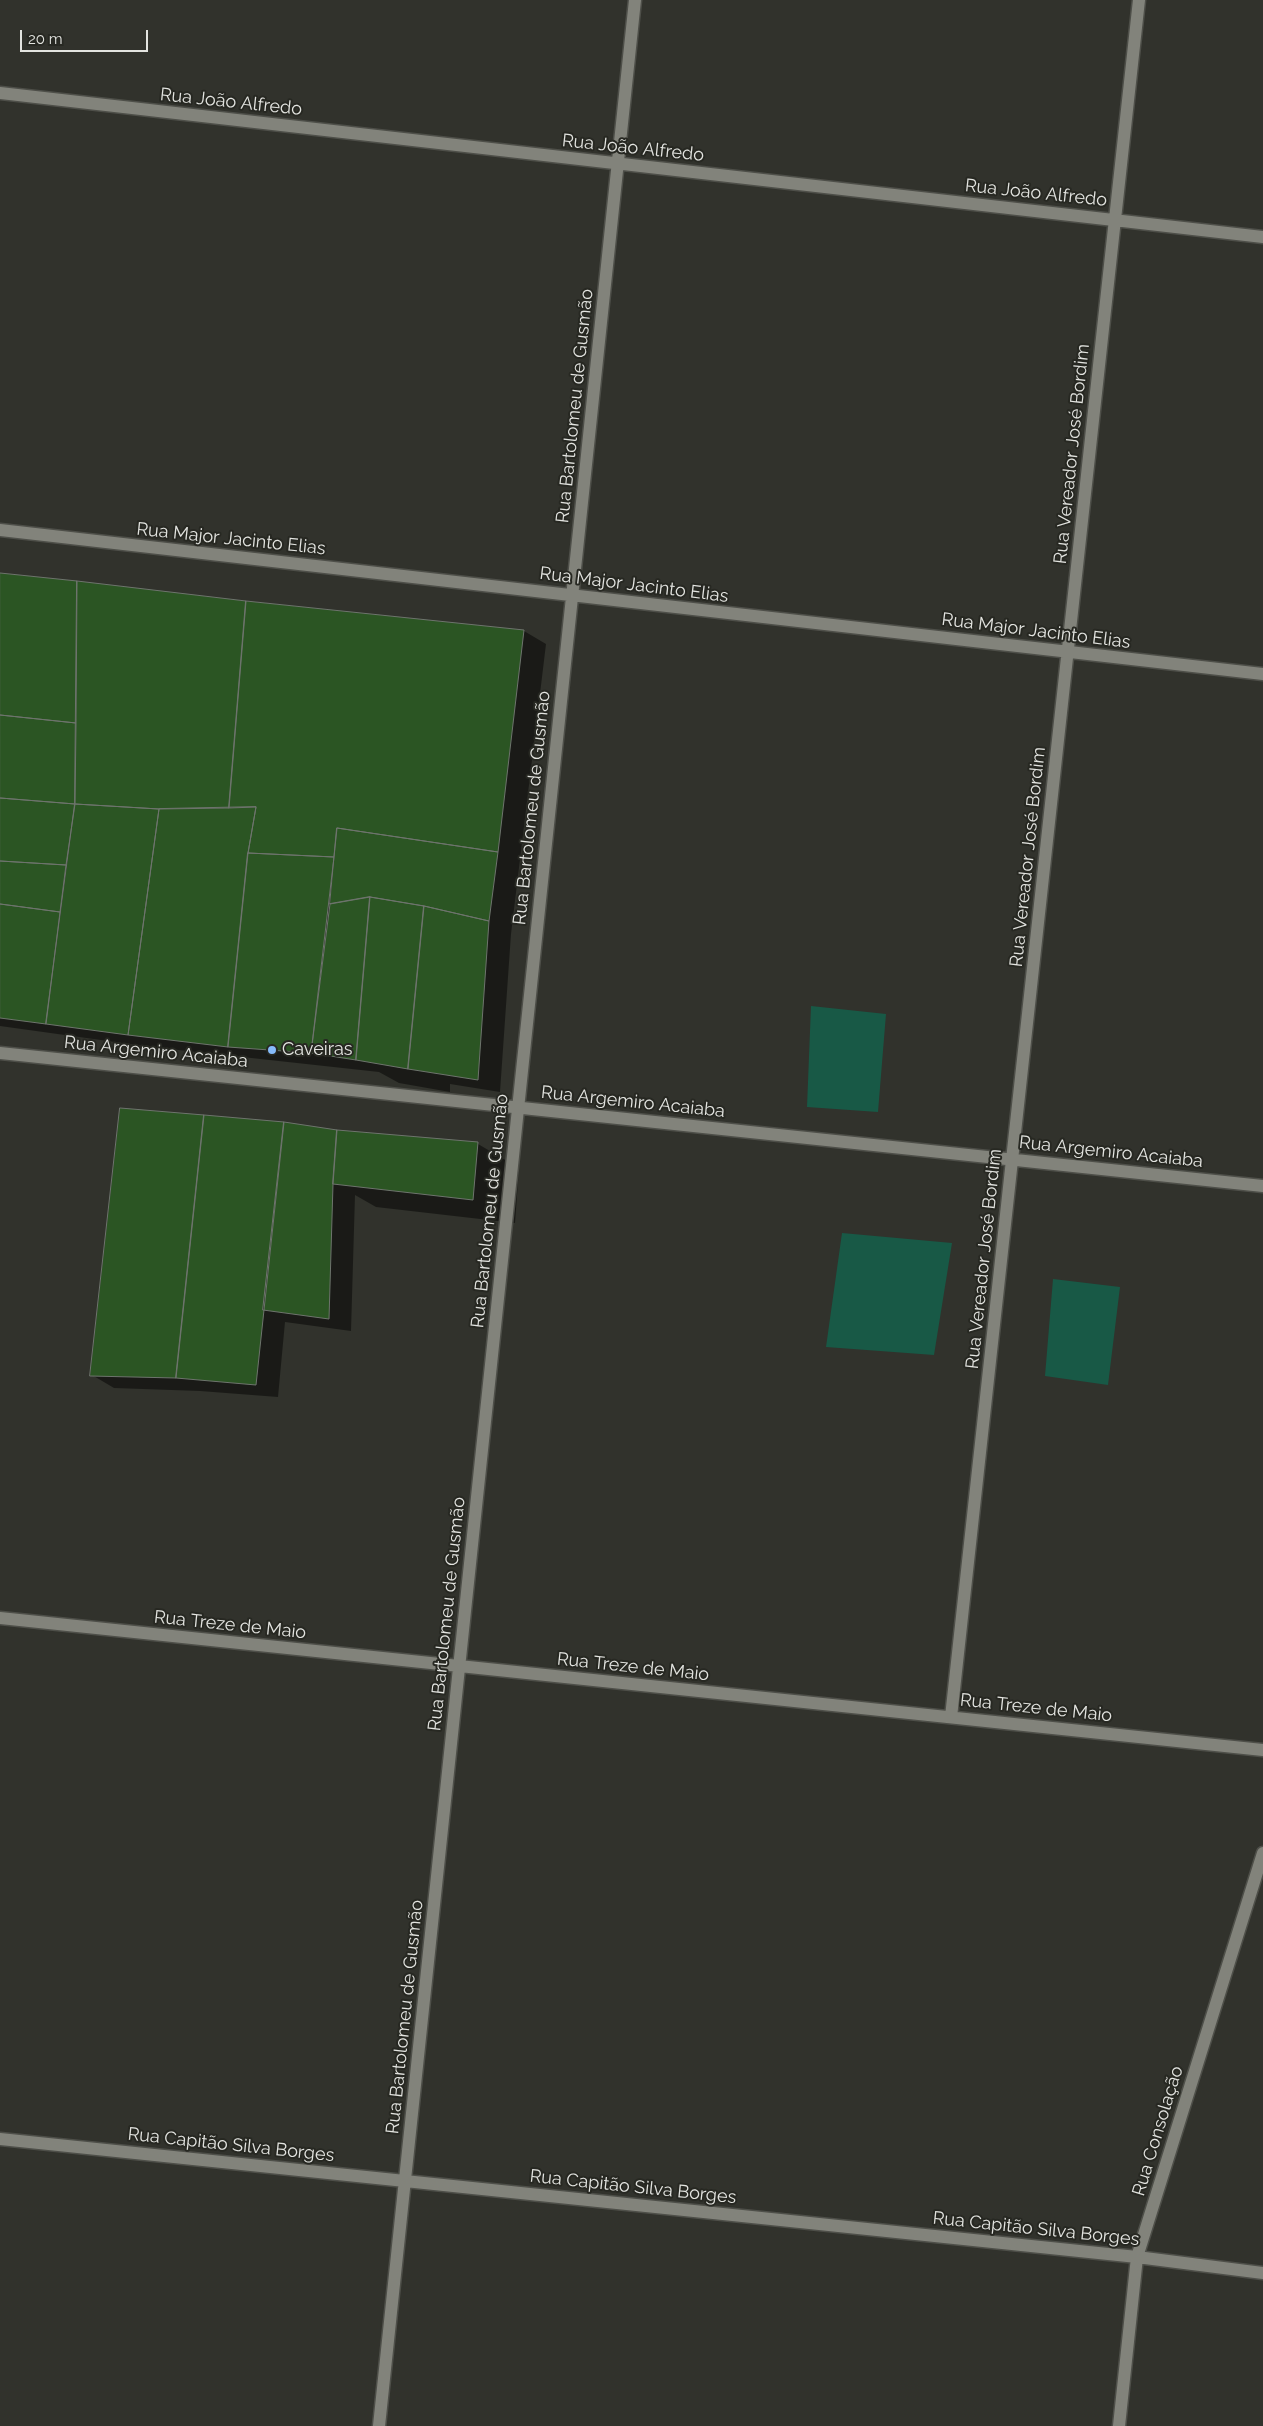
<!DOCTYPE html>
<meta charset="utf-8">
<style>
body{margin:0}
#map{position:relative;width:1263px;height:2426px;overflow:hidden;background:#31322c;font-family:Raleway,sans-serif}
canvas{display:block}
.scale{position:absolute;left:20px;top:30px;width:128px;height:22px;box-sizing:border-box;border:2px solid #e3e4e0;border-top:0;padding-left:6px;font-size:15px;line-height:18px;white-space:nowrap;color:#e3e4e0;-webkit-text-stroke:4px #272822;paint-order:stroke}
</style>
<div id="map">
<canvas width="1263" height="2426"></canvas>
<div class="scale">20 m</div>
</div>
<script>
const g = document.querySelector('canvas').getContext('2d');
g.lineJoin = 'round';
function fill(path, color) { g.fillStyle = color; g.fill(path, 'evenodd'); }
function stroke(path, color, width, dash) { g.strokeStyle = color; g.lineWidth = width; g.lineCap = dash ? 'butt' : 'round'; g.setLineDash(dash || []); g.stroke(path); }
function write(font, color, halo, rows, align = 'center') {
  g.font = font + ' Raleway,sans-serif'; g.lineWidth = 4; g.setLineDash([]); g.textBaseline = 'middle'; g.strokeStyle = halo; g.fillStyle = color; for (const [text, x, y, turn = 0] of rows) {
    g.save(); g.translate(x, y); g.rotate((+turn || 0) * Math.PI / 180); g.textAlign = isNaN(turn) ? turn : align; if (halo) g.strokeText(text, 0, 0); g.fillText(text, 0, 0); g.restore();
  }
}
const water = new Path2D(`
 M 811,1006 L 886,1014 L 878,1112 L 807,1107 Z
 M 842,1233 L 952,1243 L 934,1355 L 826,1347 Z
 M 1053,1279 L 1120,1287 L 1108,1385 L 1045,1376 Z`);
const shadow = new Path2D(`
 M 0,574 L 524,631 L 546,644 L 511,934 L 500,1092 L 450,1084 L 450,1092 L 399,1083 L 379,1072 L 151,1047 L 0,1026 Z
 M 337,1131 L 478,1144 L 519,1168 L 515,1223 L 376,1207 L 355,1195 L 351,1331 L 285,1322 L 278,1397 L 200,1391 L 114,1388 L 92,1375 Z`);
const building = new Path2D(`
 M 0,573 L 77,581 L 76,723 L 0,715 Z
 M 77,581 L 246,601 L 229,808 L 159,809 L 75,804 Z
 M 246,601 L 524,630 L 498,852 L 337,828 L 334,857 L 248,853 L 256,807 L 229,808 Z
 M 0,715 L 76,723 L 75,804 L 0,798 Z
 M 0,798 L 75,804 L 66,865 L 0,861 Z
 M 75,804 L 159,809 L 128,1035 L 46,1024 Z
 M 256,807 L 248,853 L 228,1047 L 128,1035 L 159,809 Z
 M 337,828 L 498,852 L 489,921 L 424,906 L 370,897 L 330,904 Z
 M 248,853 L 334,857 L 311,1053 L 228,1047 Z
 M 0,861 L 66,865 L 60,912 L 0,904 Z
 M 370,897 L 424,906 L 408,1069 L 356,1060 Z
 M 370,897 L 356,1060 L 311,1053 L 330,904 Z
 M 0,904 L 60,912 L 46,1024 L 0,1018 Z
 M 424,906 L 489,921 L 478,1080 L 408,1069 Z
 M 120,1108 L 204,1115 L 176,1378 L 90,1376 Z
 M 204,1115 L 284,1122 L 256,1385 L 176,1378 Z
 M 284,1122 L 337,1130 L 333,1184 L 329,1319 L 263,1310 Z
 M 337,1130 L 478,1142 L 473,1200 L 333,1184 Z`);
const street = new Path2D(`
 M 0,93 L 1263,237
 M 0,530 L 1263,674
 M 0,1053 L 1263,1186
 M 0,1618 L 1263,1750
 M 951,1717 L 1139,0
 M 0,2139 L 1137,2257 L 1263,2273
 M 379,2426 L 635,0
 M 1119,2426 L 1137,2257 L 1263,1853`);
const markers = [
 [272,1050,5,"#86bbfb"]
];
const streetNames = [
 ["Rua João Alfredo",231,102,6],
 ["Rua João Alfredo",633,148,6],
 ["Rua João Alfredo",1036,193,6],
 ["Rua Bartolomeu de Gusmão",575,406,-84],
 ["Rua Vereador José Bordim",1072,454,-84],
 ["Rua Major Jacinto Elias",231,539,6],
 ["Rua Major Jacinto Elias",634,585,7],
 ["Rua Major Jacinto Elias",1036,631,7],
 ["Rua Bartolomeu de Gusmão",532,808,-84],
 ["Rua Vereador José Bordim",1028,857,-84],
 ["Rua Argemiro Acaiaba",156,1052,6],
 ["Rua Argemiro Acaiaba",633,1102,6],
 ["Rua Argemiro Acaiaba",1111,1152,6],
 ["Rua Bartolomeu de Gusmão",490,1211,-84],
 ["Rua Vereador José Bordim",984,1259,-84],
 ["Rua Bartolomeu de Gusmão",447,1614,-84],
 ["Rua Treze de Maio",230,1625,6],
 ["Rua Treze de Maio",633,1667,6],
 ["Rua Treze de Maio",1036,1708,6],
 ["Rua Bartolomeu de Gusmão",405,2017,-84],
 ["Rua Consolação",1158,2131,-73],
 ["Rua Capitão Silva Borges",231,2145,6],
 ["Rua Capitão Silva Borges",633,2187,6],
 ["Rua Capitão Silva Borges",1036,2229,6]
];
const poiNames = [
 ["Caveiras",282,1050]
];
fill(water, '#185946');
fill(shadow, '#0007');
fill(building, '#2b5523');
stroke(building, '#6e746d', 1);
stroke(street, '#4e4f49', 15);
stroke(street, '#82837b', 12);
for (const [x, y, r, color] of markers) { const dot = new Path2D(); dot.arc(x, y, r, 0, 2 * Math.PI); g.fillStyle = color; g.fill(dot); stroke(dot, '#272822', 2); }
write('18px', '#e3e4e0', '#272822', streetNames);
write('18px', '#e3e4e0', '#272822', poiNames, 'left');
</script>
